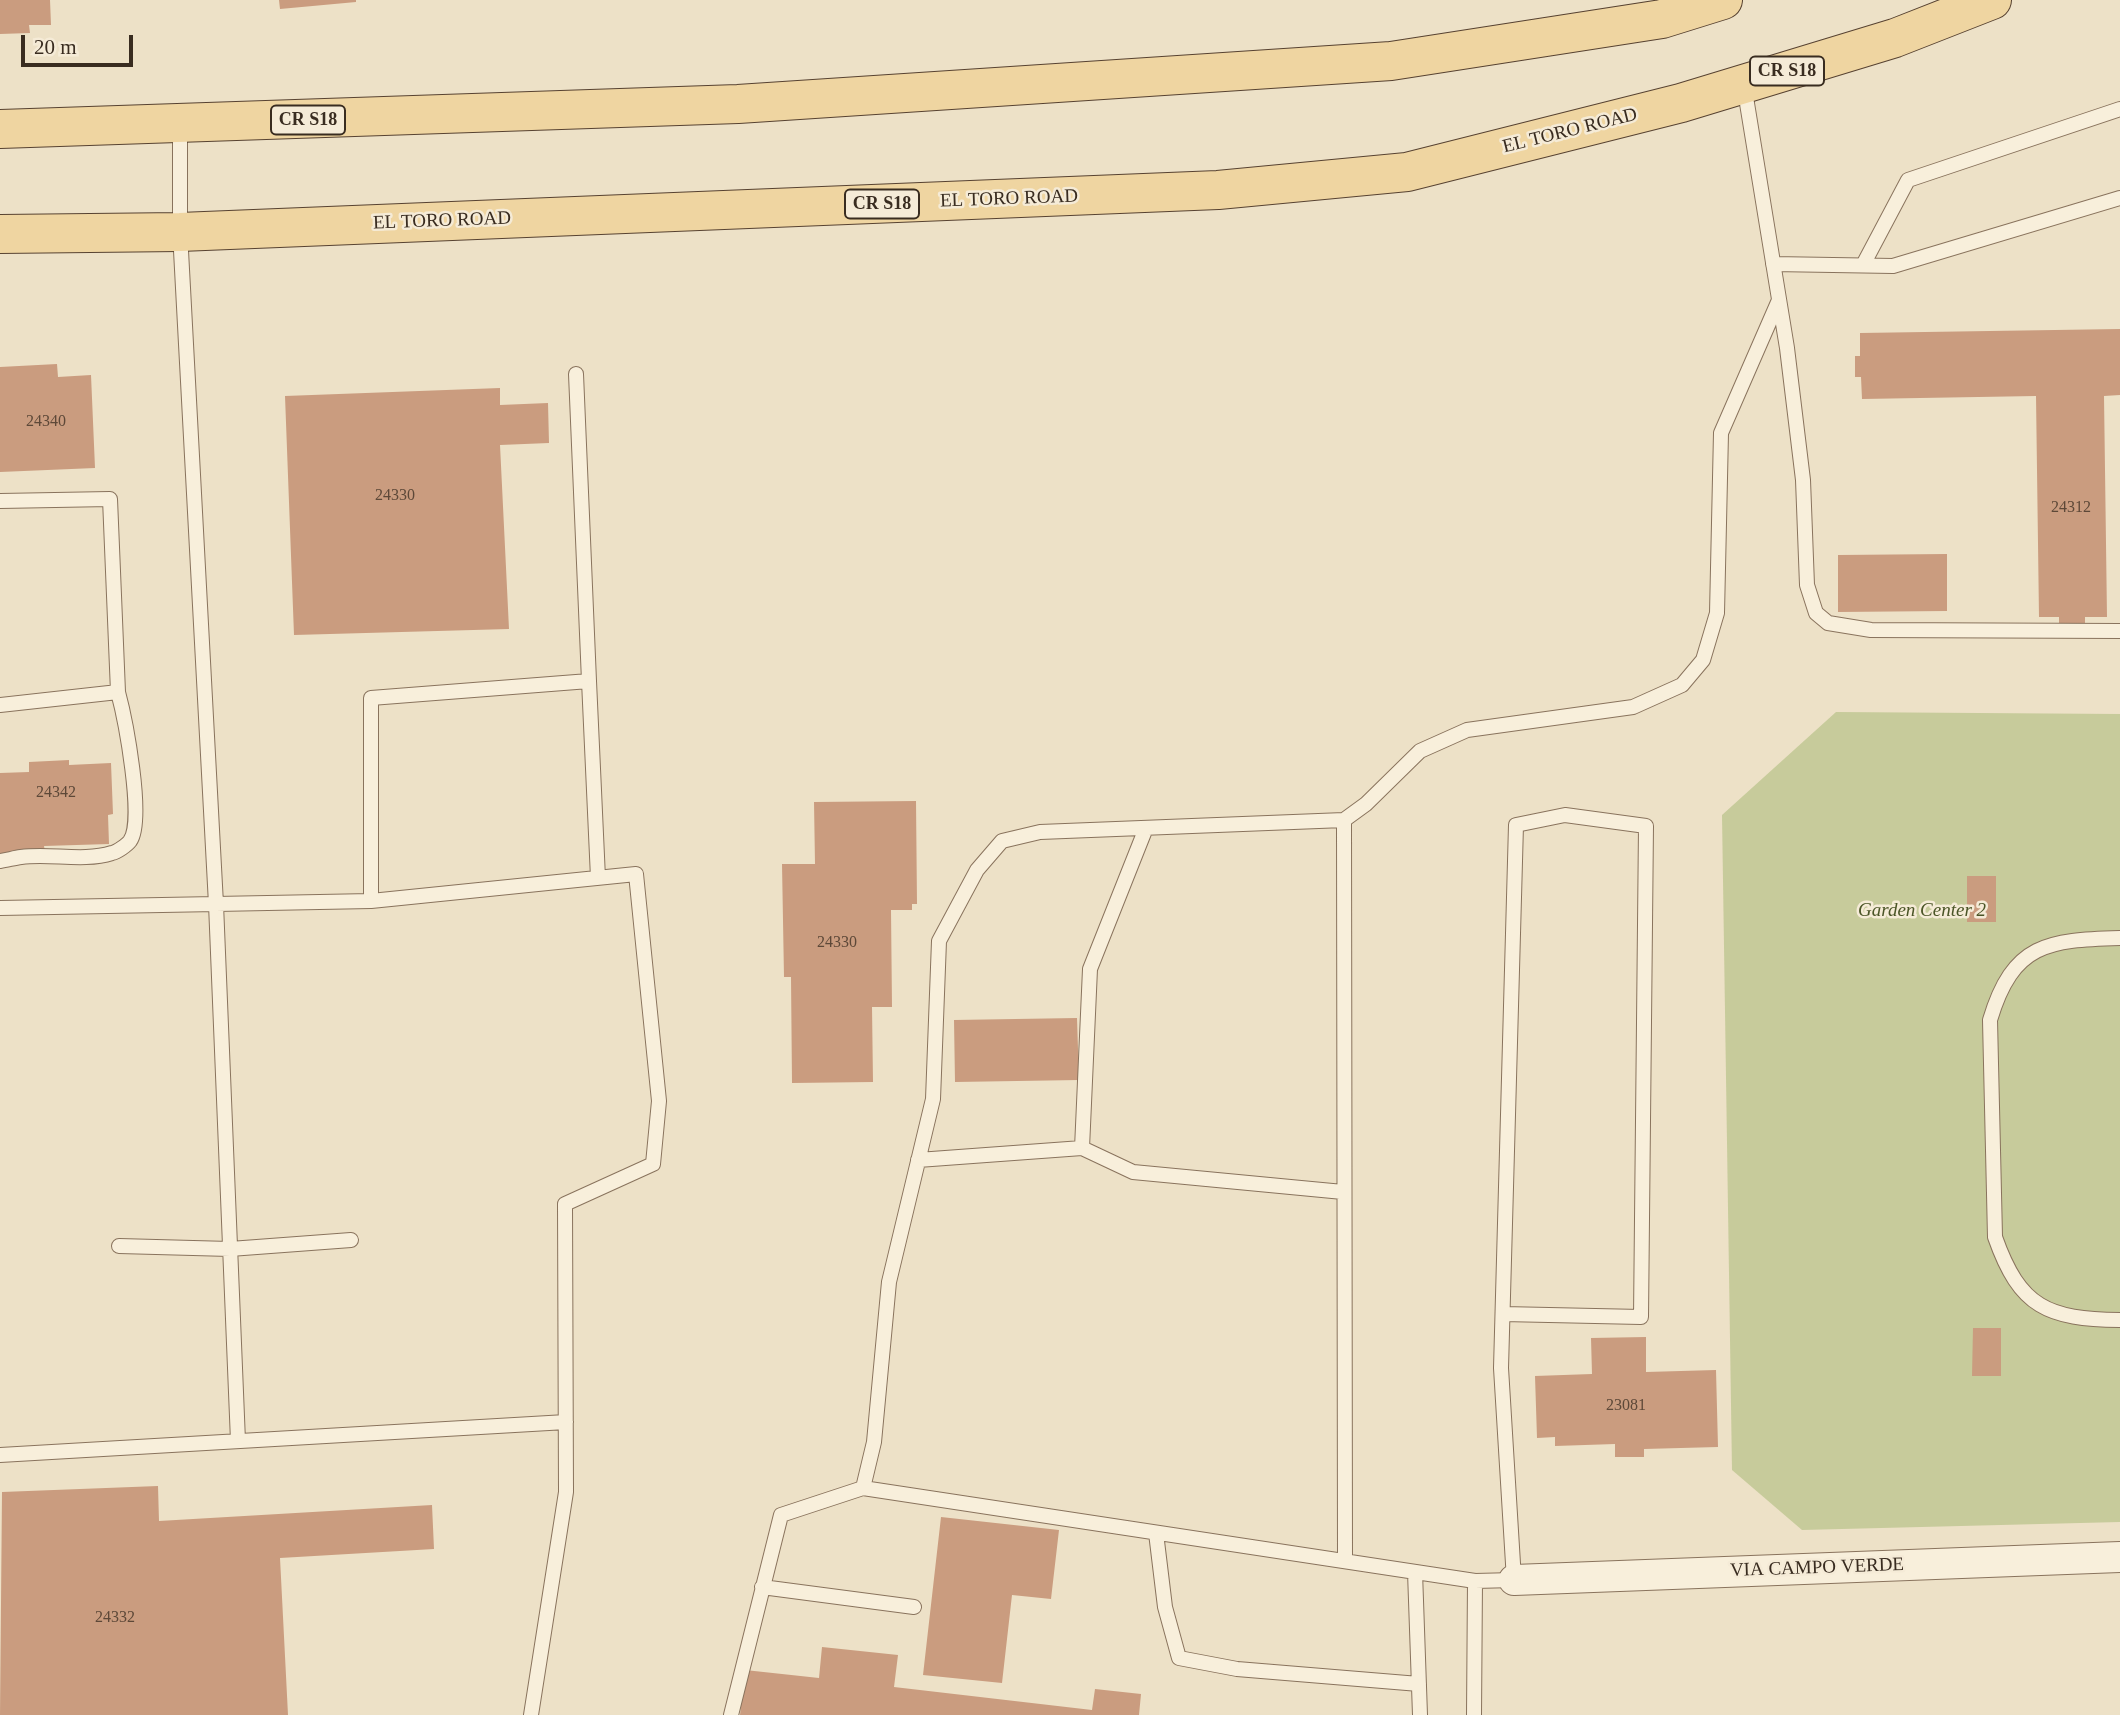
<!DOCTYPE html>
<style>
body{margin:0}
#map{position:relative;width:2120px;height:1715px;overflow:hidden;background:#ede1c7;font-family:Georgia,serif}
canvas{display:block}
.scale{position:absolute;left:21px;top:35px;width:112px;height:32px;box-sizing:border-box;border:4px solid #392c20;border-top:0;padding-left:9px;font-size:21px;line-height:24px;white-space:nowrap;color:#392c20;-webkit-text-stroke:5px #f5ebd7;paint-order:stroke}
</style>
<div id="map">
<canvas width="2120" height="1715"></canvas>
<div class="scale">20 m</div>
</div>
<script>
const g = document.querySelector('canvas').getContext('2d');
g.lineJoin = 'round';
function fill(path, color) { g.fillStyle = color; g.fill(path, 'evenodd'); }
function stroke(path, color, width, dash) { g.strokeStyle = color; g.lineWidth = width; g.lineCap = dash ? 'butt' : 'round'; g.setLineDash(dash || []); g.stroke(path); }
function write(font, color, halo, rows, align = 'center') {
  g.font = font + ' Georgia,serif'; g.lineWidth = 5; g.setLineDash([]); g.textBaseline = 'middle'; g.strokeStyle = halo; g.fillStyle = color; for (const [text, x, y, turn = 0] of rows) {
    g.save(); g.translate(x, y); g.rotate((+turn || 0) * Math.PI / 180); g.textAlign = isNaN(turn) ? turn : align; if (halo) g.strokeText(text, 0, 0); g.fillText(text, 0, 0); g.restore();
  }
}
const green = new Path2D(`
 M 1836,712 L 2120,714 L 2120,1522 L 1802,1530 L 1732,1470 L 1722,815 Z`);
const building = new Path2D(`
 M 0,0 L 50,0 L 51,25 L 29,25 L 30,33 L 0,34 Z
 M 279,0 L 356,0 L 356,2 L 280,9 Z
 M 2120,329 L 2120,395 L 2104,396 L 2107,617 L 2085,617 L 2085,624 L 2059,625 L 2059,617 L 2039,617 L 2036,396 L 1862,399 L 1861,377 L 1855,377 L 1855,356 L 1860,356 L 1860,333 Z
 M 57,364 L 58,377 L 91,375 L 95,468 L 0,472 L 0,367 Z
 M 500,388 L 500,405 L 548,403 L 549,443 L 500,445 L 509,629 L 294,635 L 285,396 Z
 M 1947,554 L 1947,611 L 1838,612 L 1838,555 Z
 M 69,760 L 69,765 L 111,763 L 113,814 L 108,815 L 109,844 L 44,846 L 45,852 L 0,854 L 0,773 L 29,772 L 29,762 Z
 M 916,801 L 917,904 L 912,904 L 912,910 L 891,910 L 892,1007 L 872,1007 L 873,1082 L 792,1083 L 791,977 L 784,977 L 782,864 L 815,864 L 814,802 Z
 M 1967,876 L 1996,876 L 1996,922 L 1967,922 Z
 M 1077,1018 L 1079,1080 L 955,1082 L 954,1020 Z
 M 1973,1328 L 2001,1328 L 2001,1376 L 1972,1376 Z
 M 1646,1337 L 1646,1372 L 1716,1370 L 1718,1447 L 1644,1449 L 1644,1457 L 1615,1457 L 1615,1444 L 1555,1446 L 1555,1437 L 1537,1438 L 1535,1376 L 1592,1374 L 1591,1338 Z
 M 158,1486 L 159,1521 L 432,1505 L 434,1549 L 280,1558 L 288,1715 L 0,1715 L 2,1492 Z
 M 941,1517 L 1059,1530 L 1051,1599 L 1012,1595 L 1002,1683 L 923,1675 Z
 M 822,1647 L 898,1655 L 894,1687 L 1092,1710 L 1095,1689 L 1141,1694 L 1139,1715 L 740,1715 L 745,1670 L 819,1678 Z`);
const lane = new Path2D(`
 M 1744,85 L 1787,348 L 1803,480 L 1807,585 L 1816,613 L 1828,623 L 1871,630 L 2120,631
 M 180,125 L 180,232 L 216,904 L 371,901 L 636,874 L 659,1101 L 653,1164 L 565,1204 L 566,1492 L 531,1715
 M 1773,264 L 1893,266 L 2120,198
 M 1863,265 L 1908,180 L 2120,109
 M 0,501 L 110,499 L 118,692 L 0,705
 M 589,681 L 598,878
 M 1344,820 L 1345,1561
 M 0,861 C 7,860 14,858 21,857 C 51,853 83,862 112,853 C 117,852 127,845 130,841 C 145,820 125,718 118,692
 M 371,901 L 371,698 L 589,681 L 576,374
 M 0,908 L 216,904 L 238,1441
 M 2120,938 C 2048,940 2013,943 1990,1020 L 1995,1237 C 2020,1308 2048,1319 2120,1320
 M 1082,1148 L 1133,1172 L 1343,1192
 M 918,1160 L 1082,1148 L 1090,969 L 1146,828
 M 119,1246 L 230,1249 L 351,1240
 M 0,1455 L 566,1422
 M 863,1488 L 1475,1581 L 1514,1580 L 1501,1368 L 1516,825 L 1565,815 L 1646,826 L 1641,1317 L 1503,1314
 M 1156,1533 L 1165,1607 L 1179,1658 L 1237,1669 L 1419,1684
 M 1415,1572 L 1420,1715
 M 762,1587 L 914,1607
 M 731,1715 L 781,1515 L 863,1488 L 874,1442 L 889,1282 L 933,1099 L 939,941 L 977,870 L 1002,841 L 1040,832 L 1344,820 L 1366,804 L 1420,751 L 1467,730 L 1633,707 L 1682,685 L 1703,660 L 1717,613 L 1721,433 L 1779,300
 M 1474,1715 L 1475,1581`);
const street = new Path2D(`
 M 1514,1580 L 2120,1557`);
const primary = new Path2D(`
 M 0,129 L 738,104 L 1391,61 L 1662,19 L 1723,0
 M 0,234 L 180,232 L 1218,190 L 1407,172 L 1681,103 L 1895,38 L 1992,0`);
const numberNames = [
 ["24340",46,422],
 ["24330",395,496],
 ["24312",2071,508],
 ["24342",56,793],
 ["24330",837,943],
 ["23081",1626,1406],
 ["24332",115,1618]
];
const shields = [
 [1787,71,74],
 [308,120,74],
 [882,204,74]
];
const shieldNames = [
 ["CR S18",1787,71],
 ["CR S18",308,120],
 ["CR S18",882,204]
];
const streetNames = [
 ["EL TORO ROAD",1570,131,-14],
 ["EL TORO ROAD",1009,199,-2],
 ["EL TORO ROAD",442,221,-2],
 ["VIA CAMPO VERDE",1817,1568,-2]
];
const parkNames = [
 ["Garden Center 2",1922,911]
];
fill(green, '#c7cb9b');
fill(building, '#ca9c7f');
stroke(lane, '#89735d', 16);
stroke(street, '#89735d', 32);
stroke(primary, '#574231', 40);
stroke(lane, '#f8efdb', 14);
stroke(street, '#f8efdb', 30);
stroke(primary, '#efd5a1', 38);
write('16px', '#5d4838', null, numberNames);
for (const [x, y, w] of shields) { const box = new Path2D(); box.roundRect(x - w / 2, y - 14.5, w, 29, 5); g.fillStyle = '#f5ebd7'; g.fill(box); stroke(box, '#392c20', 2); }
write('bold 18px', '#392c20', null, shieldNames);
write('19px', '#392c20', '#f5ebd7', streetNames);
write('italic 19px', '#4b5527', '#f5ebd7', parkNames);
</script>
